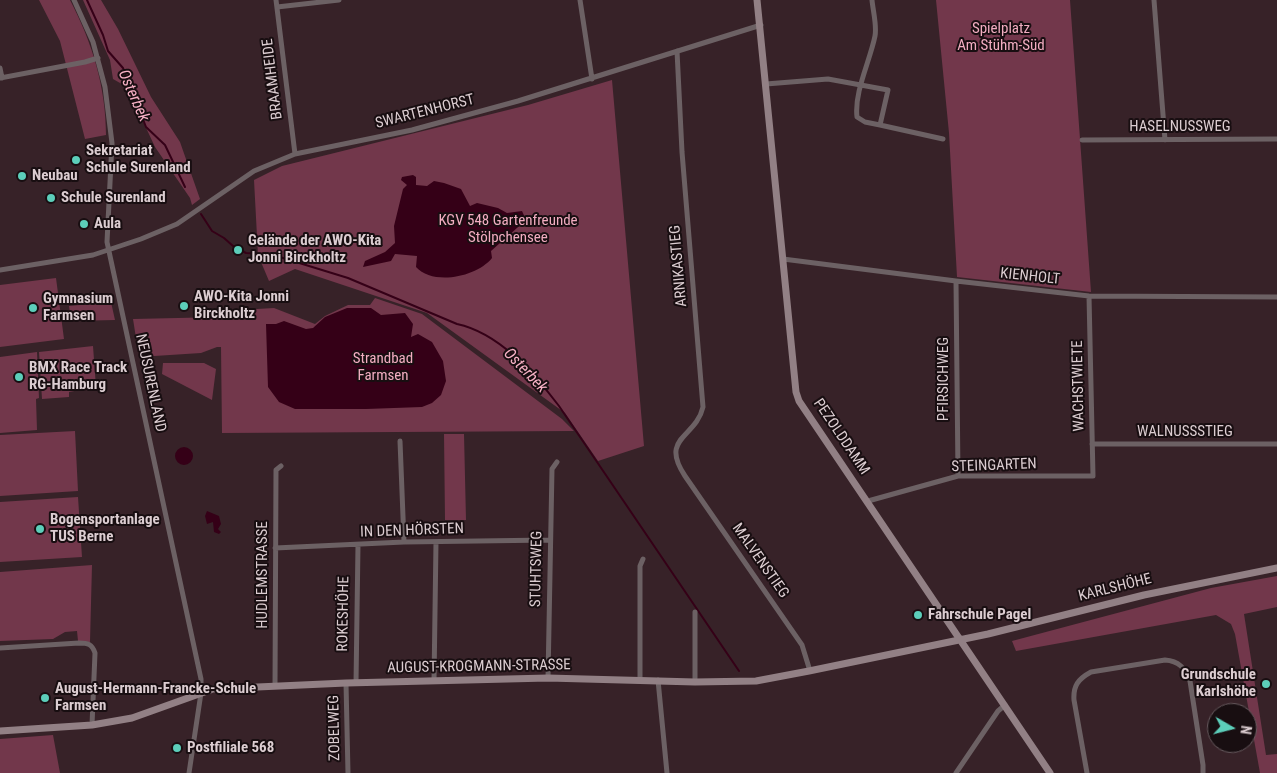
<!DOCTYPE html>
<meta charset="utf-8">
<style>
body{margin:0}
#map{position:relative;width:1277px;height:773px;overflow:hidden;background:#372228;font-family:"Roboto Condensed",sans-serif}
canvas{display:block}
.north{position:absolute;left:1207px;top:703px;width:50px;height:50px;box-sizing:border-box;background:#180e11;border:1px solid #665a5e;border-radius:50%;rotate:98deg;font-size:14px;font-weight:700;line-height:20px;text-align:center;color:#dccdd1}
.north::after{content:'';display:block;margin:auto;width:18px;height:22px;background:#5cceba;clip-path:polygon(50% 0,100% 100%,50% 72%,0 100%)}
</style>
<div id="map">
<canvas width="1277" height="773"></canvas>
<div class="north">N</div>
</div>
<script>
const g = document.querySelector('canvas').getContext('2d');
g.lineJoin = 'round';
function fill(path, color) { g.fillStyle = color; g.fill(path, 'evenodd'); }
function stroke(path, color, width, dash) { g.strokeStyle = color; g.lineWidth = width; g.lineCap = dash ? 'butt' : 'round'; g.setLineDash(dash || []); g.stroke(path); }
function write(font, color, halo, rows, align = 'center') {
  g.font = font + ' "Roboto Condensed",sans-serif'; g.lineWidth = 4; g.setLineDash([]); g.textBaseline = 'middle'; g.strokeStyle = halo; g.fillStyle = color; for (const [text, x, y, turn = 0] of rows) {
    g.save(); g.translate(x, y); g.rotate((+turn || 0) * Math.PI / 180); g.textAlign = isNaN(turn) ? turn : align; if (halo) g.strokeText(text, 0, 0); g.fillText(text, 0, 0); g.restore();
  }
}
const green = new Path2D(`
 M 39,0 L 70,0 C 92,42 106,87 106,135 L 85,139 L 60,41 Z
 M 83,0 L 101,0 L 118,29 L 151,97 L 180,142 L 200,199 L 192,205 L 190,198 L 155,147 L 127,87 L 113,79 L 110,60 Z
 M 936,0 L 1070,0 L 1091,292 L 957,277 L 949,133 Z
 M 612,80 L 644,446 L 598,461 L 565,413 L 427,313 L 295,269 L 269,281 L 258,255 L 254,180 L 282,166 L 528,105 Z
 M 56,278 L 64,339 L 0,347 L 0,285 Z
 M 375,298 L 422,314 L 562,419 L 574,431 L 222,433 L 221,347 L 217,347 L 201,353 L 139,357 L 133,319 L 222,317 L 223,311 L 274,308 L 315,324 L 325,316 L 348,305 L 370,305 Z
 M 111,302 L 115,320 L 71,321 L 69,306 Z
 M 93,346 L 96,387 L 69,392 L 69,397 L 42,399 L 39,352 Z
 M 37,352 L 39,398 L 36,399 L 37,430 L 0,433 L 0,357 Z
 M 163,363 L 204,363 L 216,369 L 212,400 L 162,374 Z
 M 75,431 L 78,491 L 0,496 L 0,435 Z
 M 444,434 L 464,434 L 466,520 L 445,520 Z
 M 78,497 L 82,557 L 0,562 L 0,502 Z
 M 92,565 L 90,642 L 78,641 L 77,631 L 65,632 L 53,639 L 0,641 L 0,572 Z
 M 1277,576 L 1277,607 L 1244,614 L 1266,755 L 1277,754 L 1277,773 L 1260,773 L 1235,634 L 1231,624 L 1216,615 L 1016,651 L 1012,641 L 1211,588 Z
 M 53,735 L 60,773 L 0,773 L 0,739 Z`);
const water = new Path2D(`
 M 413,175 L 416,177 L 416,185 L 427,186 L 434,181 L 444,183 L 461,189 L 470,206 L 477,203 L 498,208 L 507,213 L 522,211 L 526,220 L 491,251 L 492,258 C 477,277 433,286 416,267 L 417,256 L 395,254 L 391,261 L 363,267 L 365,261 L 385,252 L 395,243 L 394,226 L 403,189 L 407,185 L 401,180 L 402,177 Z
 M 347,308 L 371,308 L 381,315 L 405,313 L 413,324 L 411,337 L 418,334 L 432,342 L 443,361 L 446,381 L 441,395 L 432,403 L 422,407 L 366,409 L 295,409 L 279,402 L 268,387 L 266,324 L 276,324 L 284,321 L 306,329 L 313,328 L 325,317 Z
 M175 456a9 9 0 1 1 18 0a9 9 0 1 1-18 0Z
 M 207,511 L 219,516 L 221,524 L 218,529 L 221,532 L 219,534 L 214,532 L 213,522 L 207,524 L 205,516 Z`);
const stream = new Path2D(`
 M 87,0 L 103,35 L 108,51 L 123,68 L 146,127 L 165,145 L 185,187
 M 201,214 L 212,231 L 224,238 L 233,246 L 246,253 L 270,254 L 348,278 L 457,324 C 499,333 534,373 559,406 L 739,671`);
const street = new Path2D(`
 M 74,0 L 93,42 L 105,87 L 112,143 L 107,242 L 201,679 L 201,693 L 189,773
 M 276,0 L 295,154
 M 580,0 L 592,79
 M 1154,0 L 1165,140
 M 277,7 L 339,0
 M 677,51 L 682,152 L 703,407 C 696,438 659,437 685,476 L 802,645 L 810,671
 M 0,68 L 2,78
 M 0,78 L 85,62 L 98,58
 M 766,84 L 828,79 L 888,90 L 880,125 L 865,122 L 857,117 C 854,92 870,61 875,36 C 877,25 873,11 872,0
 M 880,125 L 943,139
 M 1082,140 L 1277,139
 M 783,259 L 956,281 L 1089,296 L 1277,297
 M 0,270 L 93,255 L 141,239 L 177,224 L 254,171 L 295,154 L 412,130 L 518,101 L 761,25
 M 956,281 L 958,476
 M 400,441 L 404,542
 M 1092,444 L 1277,444
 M 868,501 L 958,476 L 1093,476 L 1089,296
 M 275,548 L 404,542 L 550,540
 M 0,648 L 79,643 C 88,643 92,644 95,653 L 92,725
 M 548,678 L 552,469 L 557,462
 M 640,680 L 640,566 L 643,559
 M 658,680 L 667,773
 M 434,681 L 436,542
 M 695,682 L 695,612
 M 346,683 L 348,773
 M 356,683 L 358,545
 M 275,686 L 276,470 L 281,466
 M 956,773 L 998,711 L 1005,705
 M 1087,773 L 1074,700 C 1073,686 1078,679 1091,672 L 1165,660 C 1179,661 1185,668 1190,681 L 1203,765 L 1203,773`);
const secondary = new Path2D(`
 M 757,0 L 796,392 L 799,401 L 1050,773
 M 0,731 L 92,725 L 132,718 L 213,689 L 346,683 L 548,678 L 695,682 L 756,681 L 809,671 L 988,634 L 1144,595 L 1277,568`);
const markers = [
 [76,160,5,"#5cceba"],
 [22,176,5,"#5cceba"],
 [51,198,5,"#5cceba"],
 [84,224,5,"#5cceba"],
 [238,250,5,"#5cceba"],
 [184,306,5,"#5cceba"],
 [33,308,5,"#5cceba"],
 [19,377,5,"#5cceba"],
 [40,529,5,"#5cceba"],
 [918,615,5,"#5cceba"],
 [1266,684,5,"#5cceba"],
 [45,698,5,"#5cceba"],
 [177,748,5,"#5cceba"]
];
const parkNames = [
 ["Spielplatz",1001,29],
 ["Am Stühm-Süd",1001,46],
 ["KGV 548 Gartenfreunde",508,221],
 ["Stölpchensee",508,238],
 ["Strandbad",383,359],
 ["Farmsen",383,376]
];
const streetNames = [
 ["BRAAMHEIDE",273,79,-97],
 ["SWARTENHORST",425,112,-14],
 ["HASELNUSSWEG",1180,127],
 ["ARNIKASTIEG",679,266,-95],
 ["KIENHOLT",1030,277,6],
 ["PFIRSICHWEG",944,379,-90],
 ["NEUSURENLAND",150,383,78],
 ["WACHSTWIETE",1079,386,-91],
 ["WALNUSSSTIEG",1185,432],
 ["PEZOLDDAMM",841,437,56],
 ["STEINGARTEN",994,466,-2],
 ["IN DEN HÖRSTEN",412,531,-2],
 ["MALVENSTIEG",760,561,55],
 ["STUHTSWEG",537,569,-89],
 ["HUDLEMSTRASSE",263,575,-90],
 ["KARLSHÖHE",1115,588,-14],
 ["ROKESHÖHE",344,614,-89],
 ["AUGUST-KROGMANN-STRASSE",479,667,-1],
 ["ZOBELWEG",335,728,-91]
];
const poiNames = [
 ["Sekretariat",86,151],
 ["Schule Surenland",86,168],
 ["Neubau",32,176],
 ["Schule Surenland",61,198],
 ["Aula",94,224],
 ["Gelände der AWO-Kita",248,241],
 ["Jonni Birckholtz",248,258],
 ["AWO-Kita Jonni",194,297],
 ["Birckholtz",194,314],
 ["Gymnasium",43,299],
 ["Farmsen",43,316],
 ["BMX Race Track",29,368],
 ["RG-Hamburg",29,385],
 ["Bogensportanlage",50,520],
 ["TUS Berne",50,537],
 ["Fahrschule Pagel",928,615],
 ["Grundschule",1256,675,"right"],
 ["Karlshöhe",1256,692,"right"],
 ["August-Hermann-Francke-Schule",55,689],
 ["Farmsen",55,706],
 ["Postfiliale 568",187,748]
];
const waterNames = [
 ["Osterbek",133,96,66],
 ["Osterbek",525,371,46]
];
fill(green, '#72374b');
fill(water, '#350017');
stroke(stream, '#350017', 2);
stroke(street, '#6c6164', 5);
stroke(secondary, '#928085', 7);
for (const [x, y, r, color] of markers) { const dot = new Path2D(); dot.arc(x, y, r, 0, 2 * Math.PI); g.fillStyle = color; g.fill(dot); stroke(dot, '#180e11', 2); }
write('15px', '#f2adc1', '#180e11', parkNames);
write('15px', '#dccdd1', '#180e11', streetNames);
write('bold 15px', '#dccdd1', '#180e11', poiNames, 'left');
write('italic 16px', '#f7b1c5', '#180e11', waterNames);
</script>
